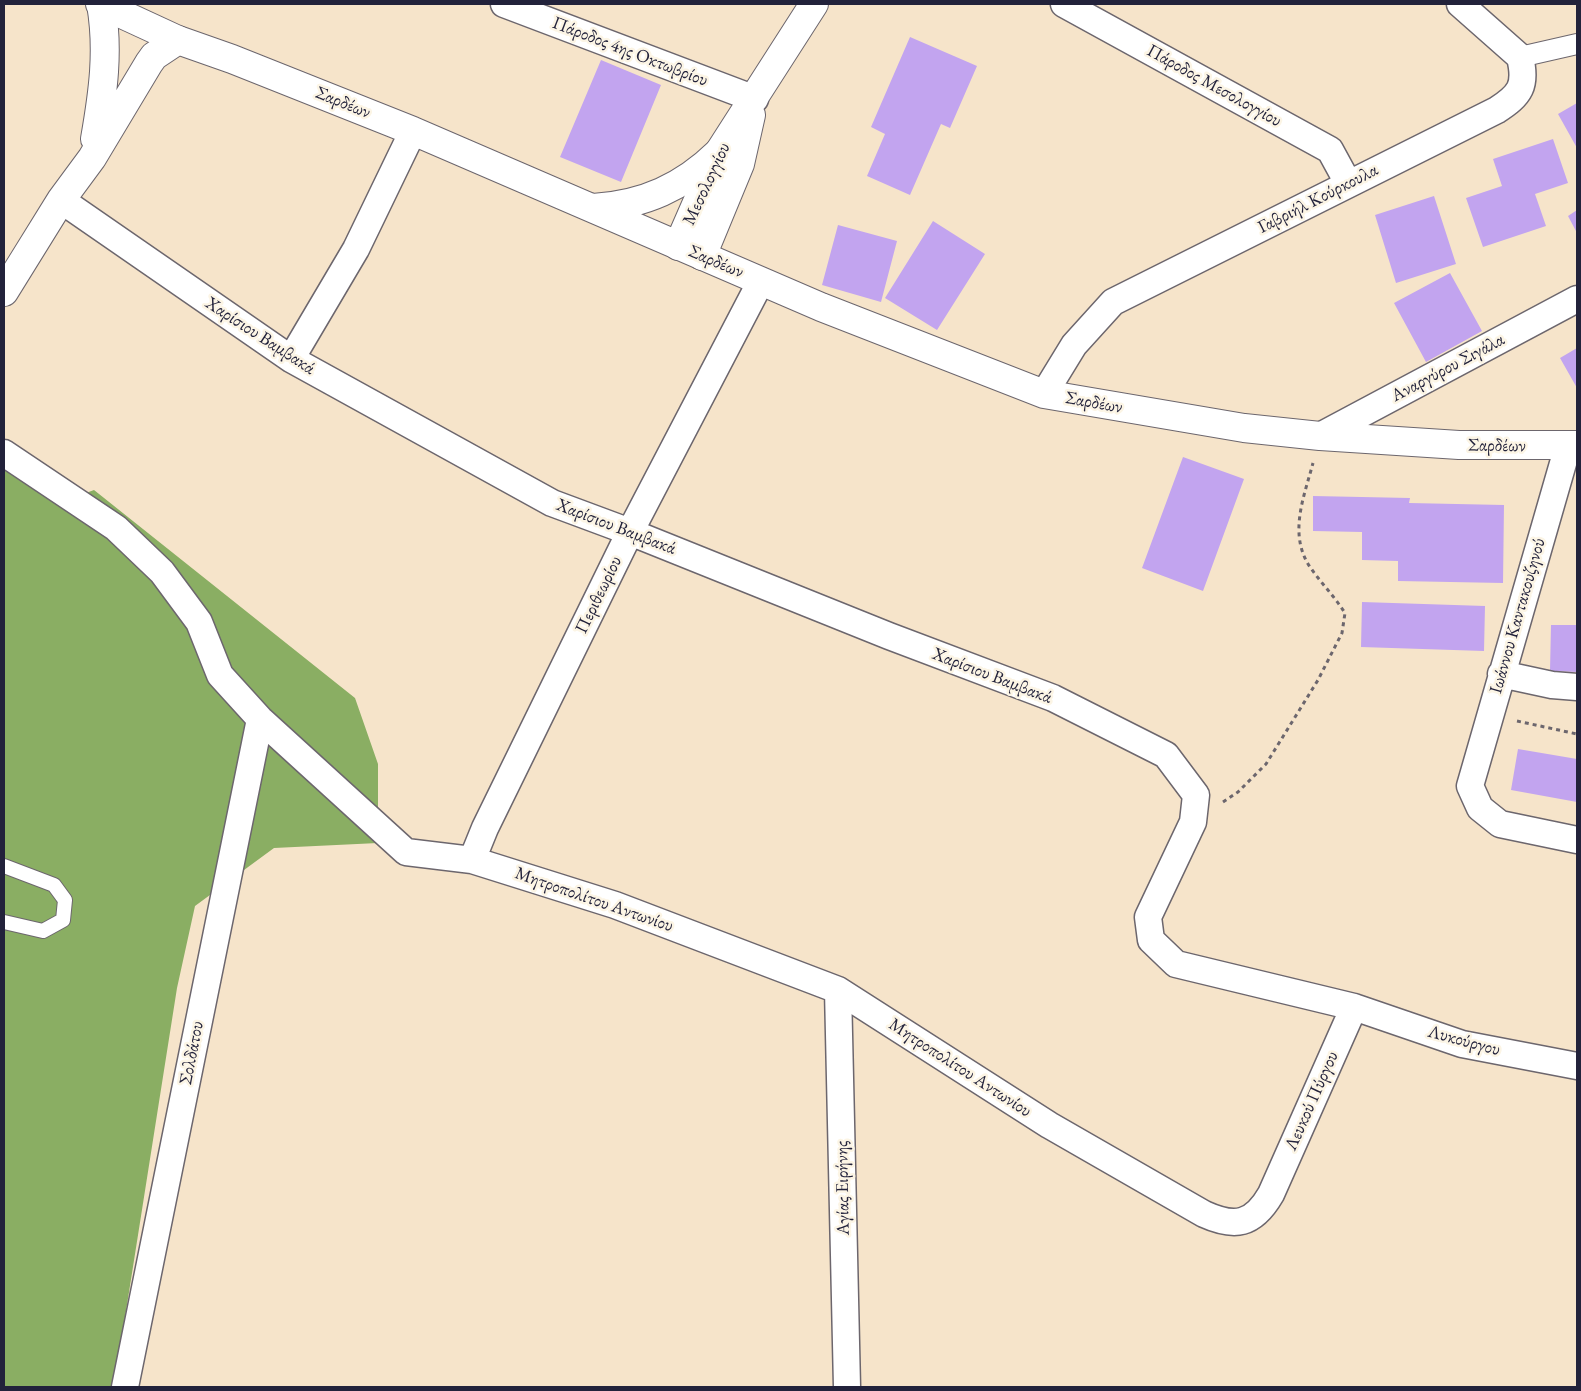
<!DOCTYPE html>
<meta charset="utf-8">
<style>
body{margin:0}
#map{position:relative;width:1581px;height:1391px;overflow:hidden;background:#f6e4ca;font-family:"EB Garamond",serif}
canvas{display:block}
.frame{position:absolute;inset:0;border:5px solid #22223b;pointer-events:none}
</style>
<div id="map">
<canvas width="1581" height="1391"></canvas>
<div class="frame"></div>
</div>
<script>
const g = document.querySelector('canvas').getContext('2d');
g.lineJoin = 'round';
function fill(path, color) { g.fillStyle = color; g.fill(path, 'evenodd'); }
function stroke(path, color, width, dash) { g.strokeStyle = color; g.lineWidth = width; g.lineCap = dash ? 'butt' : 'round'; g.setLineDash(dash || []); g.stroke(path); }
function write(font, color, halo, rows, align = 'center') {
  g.font = font + ' "EB Garamond",serif'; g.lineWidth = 5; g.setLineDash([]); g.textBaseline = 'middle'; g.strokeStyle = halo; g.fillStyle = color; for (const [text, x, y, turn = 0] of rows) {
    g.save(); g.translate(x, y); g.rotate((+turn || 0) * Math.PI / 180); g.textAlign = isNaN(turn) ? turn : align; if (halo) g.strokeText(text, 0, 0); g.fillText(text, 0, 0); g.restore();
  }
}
const forest = new Path2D(`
 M 4,465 L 59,503 L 94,490 L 355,698 L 378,764 L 378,843 L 274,848 L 195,906 L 177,988 L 114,1387 L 4,1387 Z`);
const building = new Path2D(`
 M 910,37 L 977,66 L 950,128 L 941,124 L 910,195 L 867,176 L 885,134 L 871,127 Z
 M 601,60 L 661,85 L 621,182 L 560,157 Z
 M 1577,103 L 1577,148 L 1558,114 Z
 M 1553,139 L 1568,183 L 1535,194 L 1546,226 L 1483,247 L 1466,198 L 1502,186 L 1493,159 Z
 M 1434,196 L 1456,264 L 1396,283 L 1375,215 Z
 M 1577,210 L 1577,233 L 1568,216 Z
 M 933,221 L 985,254 L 937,330 L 885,298 Z
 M 838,225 L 897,241 L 881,302 L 822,285 Z
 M 1450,273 L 1482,331 L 1426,362 L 1394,303 Z
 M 1577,348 L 1577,388 L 1560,358 Z
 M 1183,457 L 1244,479 L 1203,591 L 1142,568 Z
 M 1313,496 L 1410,498 L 1409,503 L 1504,505 L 1503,583 L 1398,581 L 1398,561 L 1362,560 L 1362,532 L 1313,531 Z
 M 1362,602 L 1485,606 L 1484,651 L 1361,647 Z
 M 1551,625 L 1577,625 L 1577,672 L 1550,671 Z
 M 1518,749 L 1577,759 L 1577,802 L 1511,790 Z`);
const path = new Path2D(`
 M 1517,721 L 1577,734
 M 1223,802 L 1238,792 L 1266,764 L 1318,680 L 1342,633 L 1345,613 C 1335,597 1321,583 1310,567 C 1288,534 1304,497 1313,463`);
const service = new Path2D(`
 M 4,866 L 54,885 L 65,900 L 63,920 L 43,931 L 4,922`);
const pedestrian = new Path2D(`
 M 1520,57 L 1577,44`);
const minor = new Path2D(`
 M 504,4 L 755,99
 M 1064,4 L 1330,150 L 1348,183
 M 61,200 L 291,359 L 552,503 L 630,532 L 889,636 L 1053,698 L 1166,755 L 1196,795 L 1193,822 L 1148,917 L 1151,940 L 1176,964 L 1354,1007 L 1462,1044 L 1577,1066
 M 291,359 L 356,249 L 413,131
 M 1044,394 L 1074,345 L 1113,302 L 1497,110 C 1520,95 1527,86 1520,57 L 1460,4
 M 1320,436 L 1577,299
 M 1568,446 L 1470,786 L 1480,808 L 1500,824 L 1577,840
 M 4,453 L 116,528 L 162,572 L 199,622 L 220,675 L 260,719 L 406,852 L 472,860 L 615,905 L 838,990 L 1049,1125 L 1204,1214 C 1235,1228 1253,1225 1271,1194 L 1354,1007
 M 1501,674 L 1552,685 L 1577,687
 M 472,860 L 485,828 L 630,532 L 761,281
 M 838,990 L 847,1387
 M 125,1387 L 260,719`);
const tertiary = new Path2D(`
 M 100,4 L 178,40
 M 678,246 L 719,152 L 814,4
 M 702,256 L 740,164 L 751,115`);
const primary = new Path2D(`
 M 95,139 C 103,93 109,51 101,4
 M 593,208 C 644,205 683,187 719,152
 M 4,292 L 61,200 L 92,158 L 149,63 L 154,56 L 178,40 L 232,59 L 413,131 L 821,307 L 1044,394 L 1244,428 L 1320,436 L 1459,445 L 1577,445`);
const streetNames = [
 ["Πάροδος 4ης Οκτωβρίου",630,52,21],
 ["Πάροδος Μεσολογγίου",1214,86,29],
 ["Σαρδέων",343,103,22],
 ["Μεσολογγίου",707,184,-65],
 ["Γαβριήλ Κούρκουλα",1318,199,-27],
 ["Σαρδέων",716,262,23],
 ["Χαρίσιου Βαμβακά",260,336,33],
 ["Αναργύρου Σιγάλα",1448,368,-28],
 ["Σαρδέων",1094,403,10],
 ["Σαρδέων",1497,446,1],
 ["Χαρίσιου Βαμβακά",616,527,21],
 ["Περιθεωρίου",599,595,-64],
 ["Ιωάννου Καντακουζηνού",1518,616,-74],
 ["Χαρίσιου Βαμβακά",992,676,21],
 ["Μητροπολίτου Αντωνίου",594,900,19],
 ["Λυκούργου",1464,1041,15],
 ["Σολδάτου",192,1053,-79],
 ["Μητροπολίτου Αντωνίου",960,1068,33],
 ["Λευκού Πύργου",1312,1101,-66],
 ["Αγίας Ειρήνης",843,1188,-91]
];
fill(forest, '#8aae63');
fill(building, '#c2a4ef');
stroke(service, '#6c666d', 16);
stroke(pedestrian, '#6c666d', 22);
stroke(minor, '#6c666d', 29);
stroke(tertiary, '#6c666d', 30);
stroke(primary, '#6c666d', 30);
stroke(path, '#6c666d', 3, [4, 4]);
stroke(service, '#fff', 14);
stroke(pedestrian, '#fff', 20);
stroke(minor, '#fff', 26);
stroke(tertiary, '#fff', 28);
stroke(primary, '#fff', 28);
write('18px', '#22223b', '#fcf5e5', streetNames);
</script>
